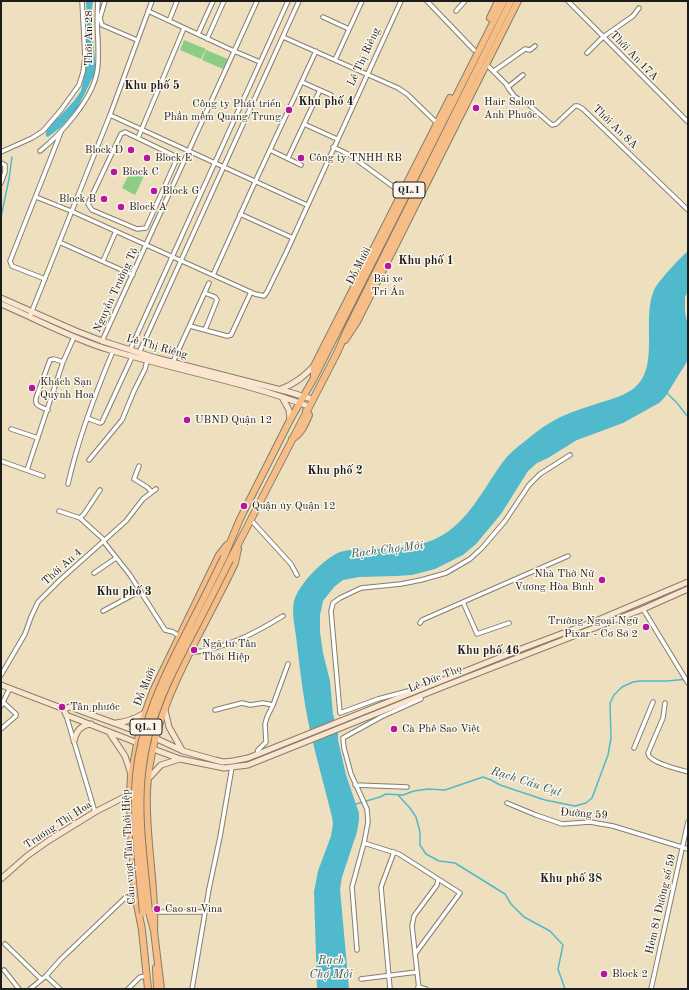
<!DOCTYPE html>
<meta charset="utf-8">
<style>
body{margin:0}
#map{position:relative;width:689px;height:990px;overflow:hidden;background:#eedfbe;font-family:"Old Standard TT",serif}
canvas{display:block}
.frame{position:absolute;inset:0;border:2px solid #1c1c1c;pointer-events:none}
</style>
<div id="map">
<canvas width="689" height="990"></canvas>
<div class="frame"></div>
</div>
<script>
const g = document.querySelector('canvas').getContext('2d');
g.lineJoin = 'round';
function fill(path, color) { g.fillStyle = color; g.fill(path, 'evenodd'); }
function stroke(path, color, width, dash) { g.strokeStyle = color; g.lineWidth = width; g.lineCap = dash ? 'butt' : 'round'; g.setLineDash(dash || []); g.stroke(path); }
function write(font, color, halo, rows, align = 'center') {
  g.font = font + ' "Old Standard TT",serif'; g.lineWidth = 3; g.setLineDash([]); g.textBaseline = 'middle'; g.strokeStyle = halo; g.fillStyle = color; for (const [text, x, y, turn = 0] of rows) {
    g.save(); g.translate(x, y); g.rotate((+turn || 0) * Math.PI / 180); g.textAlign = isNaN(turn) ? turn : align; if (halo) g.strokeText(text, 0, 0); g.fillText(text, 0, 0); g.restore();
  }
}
const green = new Path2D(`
 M 184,40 L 206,49 L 201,59 L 180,50 Z
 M 206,50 L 228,59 L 223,69 L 202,60 Z
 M 131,170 L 144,176 L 135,195 L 122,188 Z`);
const water = new Path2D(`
 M 86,1 L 93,1 L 91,16 L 96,71 L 77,109 L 61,127 L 48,137 L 46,136 L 46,132 L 50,125 L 59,117 L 74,101 L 81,91 L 87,62 L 85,48 L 87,26 Z
 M 688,251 L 688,291 L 685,297 L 685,312 L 688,327 L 688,360 L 665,397 L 659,403 L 623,423 L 577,440 L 548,458 L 537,463 L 528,471 L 501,514 L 476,544 L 463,555 L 435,569 L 412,575 L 396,576 L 359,577 L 343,580 L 334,587 L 323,601 L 320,615 L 320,632 L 323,653 L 330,681 L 333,714 L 338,732 L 338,740 L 346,775 L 359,813 L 359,820 L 357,832 L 342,877 L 340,889 L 349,989 L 317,989 L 314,892 L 318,871 L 331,836 L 333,824 L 332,817 C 326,792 319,768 313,743 C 305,711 301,678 297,645 C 296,630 291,615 294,601 C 298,585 324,558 340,552 C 352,548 366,549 379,549 C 400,549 423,546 441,536 C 468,521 483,490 500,466 C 509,452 523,443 535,433 C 554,418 573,411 596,404 C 609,400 621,397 633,389 C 661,368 641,321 654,290 C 659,280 679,259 688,251 Z`);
const stream = new Path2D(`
 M 1,217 L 9,179 L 12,157
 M 667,393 L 677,403 L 688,417
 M 398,795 L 410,808 L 416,817 L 420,832 L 420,845 L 426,854 L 439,861 L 455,863 L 505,894 L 511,904 L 524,917 L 550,931 L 563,945 L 558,969 L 565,989
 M 356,804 L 380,797 L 386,794 L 403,795 L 414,791 L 428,789 L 445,790 L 483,777 L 491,780 L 500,785 L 545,800 L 575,806 L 586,803 L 592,798 L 608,755 L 611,738 L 610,703 L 614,695 L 622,687 L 633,682 L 640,681 L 667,681 L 688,679`);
const street = new Path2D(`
 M 105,1 L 100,18 L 102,25 L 137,40
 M 427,1 L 474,50
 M 568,1 L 688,122
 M 148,11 L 234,51 L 260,62
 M 456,11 L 465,1
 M 323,17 L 349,29
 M 169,21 L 177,1
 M 198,34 L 213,1
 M 283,37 L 398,88 L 407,94 L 437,123
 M 207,39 L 224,1
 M 587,53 L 603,37 L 633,16 L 639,8
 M 335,60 L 362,1
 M 486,64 L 506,84 L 509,89 L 515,97 L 528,104 L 552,125 L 556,124 L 575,106 L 578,106 L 583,109 L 688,210
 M 494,71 L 525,49 L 530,50 L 535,46
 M 302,82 L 331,95
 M 508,87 L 523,75
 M 110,115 L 307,205
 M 304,124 L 337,139
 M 125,132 L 175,156 L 175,163 L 146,228 L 137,229 L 92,210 L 88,204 L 121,134 Z
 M 138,138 L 184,28
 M 333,147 L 350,155 L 402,193
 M 270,150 L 301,165
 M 40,151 C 61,134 92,100 97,72 C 99,62 98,52 98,41 C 97,28 97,14 98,1
 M 1,152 L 32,138 L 43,131 L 61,110 L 79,85 L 83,72 L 85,58 L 82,1
 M 288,158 L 320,90
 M 1,163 L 5,165 L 5,172 L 1,183
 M 36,197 L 71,211 L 255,294 L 264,296 L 267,292 L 286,253 L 401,1
 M 240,214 L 293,238
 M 59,242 L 133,275
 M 103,261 L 116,231
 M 213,275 L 255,182 L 316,51
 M 45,279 L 12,266 L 10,261 L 61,132
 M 30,316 L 110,115 L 152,1
 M 190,326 L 227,336 L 231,335 L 251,292
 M 205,330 L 217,300 L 215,297 L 205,293
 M 102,341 L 257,1
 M 130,350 L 288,1
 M 139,353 L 299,1
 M 173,362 L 209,283
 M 48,410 C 39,406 33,406 37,395 L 50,360 L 54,359 L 63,362
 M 87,418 L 100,423 L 102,422 L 132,357
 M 11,429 L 38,438
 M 89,460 L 122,420 L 134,391 L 145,369 L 147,361
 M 1,461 L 43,476
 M 139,466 L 134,479 L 147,487 L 152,492
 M 27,470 L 63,362 L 74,337
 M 68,484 C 78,439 95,394 113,351
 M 59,511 L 80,518 L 103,539 L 104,542 L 130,575 L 165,630 L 173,632 L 179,636
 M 80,518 L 84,514 L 100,490
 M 251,520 L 291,564 L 297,575
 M 94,573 L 116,558
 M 463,602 L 477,634 L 509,623
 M 643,609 L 688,683
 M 103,611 L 140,591
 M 420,623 L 422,620 L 568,556
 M 190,653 C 226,648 252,635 283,616
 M 1,675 L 25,634 L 31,617 L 38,602 L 60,580 L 126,521 L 143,499 L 156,489
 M 415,691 L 412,690 L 378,699 L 340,713 L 331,611 L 333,603 L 340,598 L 361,588 L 401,584 L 421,580 L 446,573 L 470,559 L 482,548 L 505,521 L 529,485 L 540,474 L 570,455
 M 665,703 L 663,718 L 648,753 C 649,755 648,756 651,758 C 659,765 678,769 688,772
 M 1,706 L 10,688
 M 215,710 L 242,703 L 250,705 L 263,703 L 273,705
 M 66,715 L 95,812
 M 1,729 L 16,716 L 16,714 L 3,702
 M 634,748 L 653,702
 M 257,754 L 258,750 L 266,742 L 265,724 L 267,717 L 273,705 L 288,664
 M 355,785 L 407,787
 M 507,803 L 536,815 L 562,824 L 590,822 L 613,826 L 688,849
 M 364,843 L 399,854 L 460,893 L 415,954
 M 155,912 L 205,912
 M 5,944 L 41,979
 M 357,950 L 352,887 L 364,843 L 368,822 L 367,809 L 351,774 L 344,748 L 343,738 L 381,717 L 421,699
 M 4,970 L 19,989
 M 46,976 L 61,959 L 127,896 L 135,894
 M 361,979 L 417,972
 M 418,987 L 426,989
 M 30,989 L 46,976 L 60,989
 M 128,989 L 140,977 L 147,976
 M 192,989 L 209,889 L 220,837 L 232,767
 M 390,989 L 381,887 L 394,852
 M 419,989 L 412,926 L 414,916 L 437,885 L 438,879
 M 651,989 L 688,822`);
const secondary = new Path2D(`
 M 1,298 L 76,331 L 102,341 L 156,358 L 289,392 L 312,399
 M 1,304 C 37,319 72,339 110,350 C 176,370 244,382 308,406
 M 281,389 C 295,384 304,376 314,366
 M 282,397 L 289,410 L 290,420
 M 1,685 L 64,709 L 66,715 L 153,749 L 180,759 L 224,768 L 248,765 L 445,686 L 643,609 L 688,589
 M 64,709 L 70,707 L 155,738 L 183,751 L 215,760 L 223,762 L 233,761 L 248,758 L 521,649 L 598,620 L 688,582
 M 165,710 L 169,727 L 182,750
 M 116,723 C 127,722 135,719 145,713
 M 109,732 L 125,756 L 131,774
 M 74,741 C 76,731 81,725 91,724
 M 148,779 L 161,765 L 180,759
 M 1,879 L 27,856 L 48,841 L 95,812 L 130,794`);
const highway = new Path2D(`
 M 490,18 L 498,1
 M 345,340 L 357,322 L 518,1
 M 314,376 L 314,366 L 450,98
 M 292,439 C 301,434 305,425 309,415 L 306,411
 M 224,557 L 240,519 L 290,420 L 314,378 L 504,1
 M 230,560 L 337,353 L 348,328 L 511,1
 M 149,912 L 154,931 L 161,989
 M 154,931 C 156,884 145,838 147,791 C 151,707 200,638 235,563 L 238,549
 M 156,968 L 157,989
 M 148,989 L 142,930 L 135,894 L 131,832 L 130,794 L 131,776 L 138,739 L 145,713 L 153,691 L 219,555 L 227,545`);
const highwayBridge = new Path2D(`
 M 149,912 C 145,866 137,819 142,773 C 147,719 172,672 197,625 C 208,604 219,582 230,560
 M 143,913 C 139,868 132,821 136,775 C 141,724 163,678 186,633 C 199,608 212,582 224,557`);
const markers = [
 [476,108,4,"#b5179e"],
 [289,110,4,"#b5179e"],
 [131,150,4,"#b5179e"],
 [147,158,4,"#b5179e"],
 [301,158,4,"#b5179e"],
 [114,172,4,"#b5179e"],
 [154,191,4,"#b5179e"],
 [104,199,4,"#b5179e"],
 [121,207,4,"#b5179e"],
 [388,266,4,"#b5179e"],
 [32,388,4,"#b5179e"],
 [187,420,4,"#b5179e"],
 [244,506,4,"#b5179e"],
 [602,580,4,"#b5179e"],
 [646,627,4,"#b5179e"],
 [194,650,4,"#b5179e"],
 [62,707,4,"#b5179e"],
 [394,729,4,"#b5179e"],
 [157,909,4,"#b5179e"],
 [604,974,4,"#b5179e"]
];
const shields = [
 [409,190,32],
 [146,727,32]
];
const shieldNames = [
 ["QL.1",409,190],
 ["QL.1",146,727]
];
const streetNames = [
 ["Thới An 28",89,38,-90],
 ["Thới An 17A",634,56,46],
 ["Lê Thị Riêng",364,57,-65],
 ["Thới An 8A",615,127,44],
 ["Đỗ Mười",359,266,-63],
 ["Nguyễn Trường Tộ",116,290,-65],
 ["Lê Thị Riêng",157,347,16],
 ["Thới An 4",62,567,-42],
 ["Lê Đức Thọ",435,679,-22],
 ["Đỗ Mười",145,687,-68],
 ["Đường 59",584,814,4],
 ["Trương Thị Hoa",58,825,-33],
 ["Cầu vượt Tân Thới Hiệp",129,847,-93],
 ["Hẻm 81 Đường số 59",661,904,-77]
];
const poiNames = [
 ["Hair Salon",484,102],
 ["Anh Phước",484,115],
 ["Công ty Phát triển",281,104,"right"],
 ["Phần mềm Quang Trung",281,117,"right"],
 ["Block D",123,150,"right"],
 ["Block E",155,158],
 ["Công ty TNHH RB",309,158],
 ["Block C",122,172],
 ["Block G",162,191],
 ["Block B",96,199,"right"],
 ["Block A",129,207],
 ["Bãi xe",388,279,"center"],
 ["Tri Ân",388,292,"center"],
 ["Khách Sạn",40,382],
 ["Quỳnh Hoa",40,395],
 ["UBND Quận 12",195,420],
 ["Quận ủy Quận 12",252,506],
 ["Nhà Thờ Nữ",594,574,"right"],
 ["Vương Hòa Bình",594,587,"right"],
 ["Trường Ngoại Ngữ",638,621,"right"],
 ["Pixar - Cơ Sở 2",638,634,"right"],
 ["Ngã tư Tân",202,644],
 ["Thới Hiệp",202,657],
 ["Tân phước",70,707],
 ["Cà Phê Sao Việt",402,729],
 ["Cao su Vina",165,909],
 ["Block 2",612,974]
];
const neighbourhoodNames = [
 ["Khu phố 5",152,86],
 ["Khu phố 4",326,102],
 ["Khu phố 1",426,261],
 ["Khu phố 2",335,471],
 ["Khu phố 3",124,592],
 ["Khu phố 46",488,651],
 ["Khu phố 38",571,879]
];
const waterNames = [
 ["Rạch Chợ Mới",387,550,-7],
 ["Rạch Cầu Cụt",526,782,18],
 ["Rạch",331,961],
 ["Chợ Mới",331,975]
];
fill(green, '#8bcd85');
fill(water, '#50bacc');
stroke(stream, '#50bacc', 1.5);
stroke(street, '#857e6d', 5.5);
stroke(secondary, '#857e6d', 7);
stroke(highway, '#857e6d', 8);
stroke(street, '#fff', 3.5);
stroke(secondary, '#fbe5cf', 5);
stroke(highway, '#f6be86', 6);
stroke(highwayBridge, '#857e6d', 8, []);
stroke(highwayBridge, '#f6be86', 6);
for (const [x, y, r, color] of markers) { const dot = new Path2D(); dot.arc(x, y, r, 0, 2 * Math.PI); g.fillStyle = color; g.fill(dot); stroke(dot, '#fbf7ec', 1.5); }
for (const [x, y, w] of shields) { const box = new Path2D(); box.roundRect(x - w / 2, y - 8, w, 16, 3); g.fillStyle = '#fbf7ec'; g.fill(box); stroke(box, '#1c1c1c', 1); }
write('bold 10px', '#1c1c1c', null, shieldNames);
write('11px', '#1c1c1c', '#fbf7ec', streetNames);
write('11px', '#1c1c1c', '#fbf7ec', poiNames, 'left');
write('bold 12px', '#1c1c1c', '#fbf7ec', neighbourhoodNames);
write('italic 12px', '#315b62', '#fbf7ec', waterNames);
</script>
